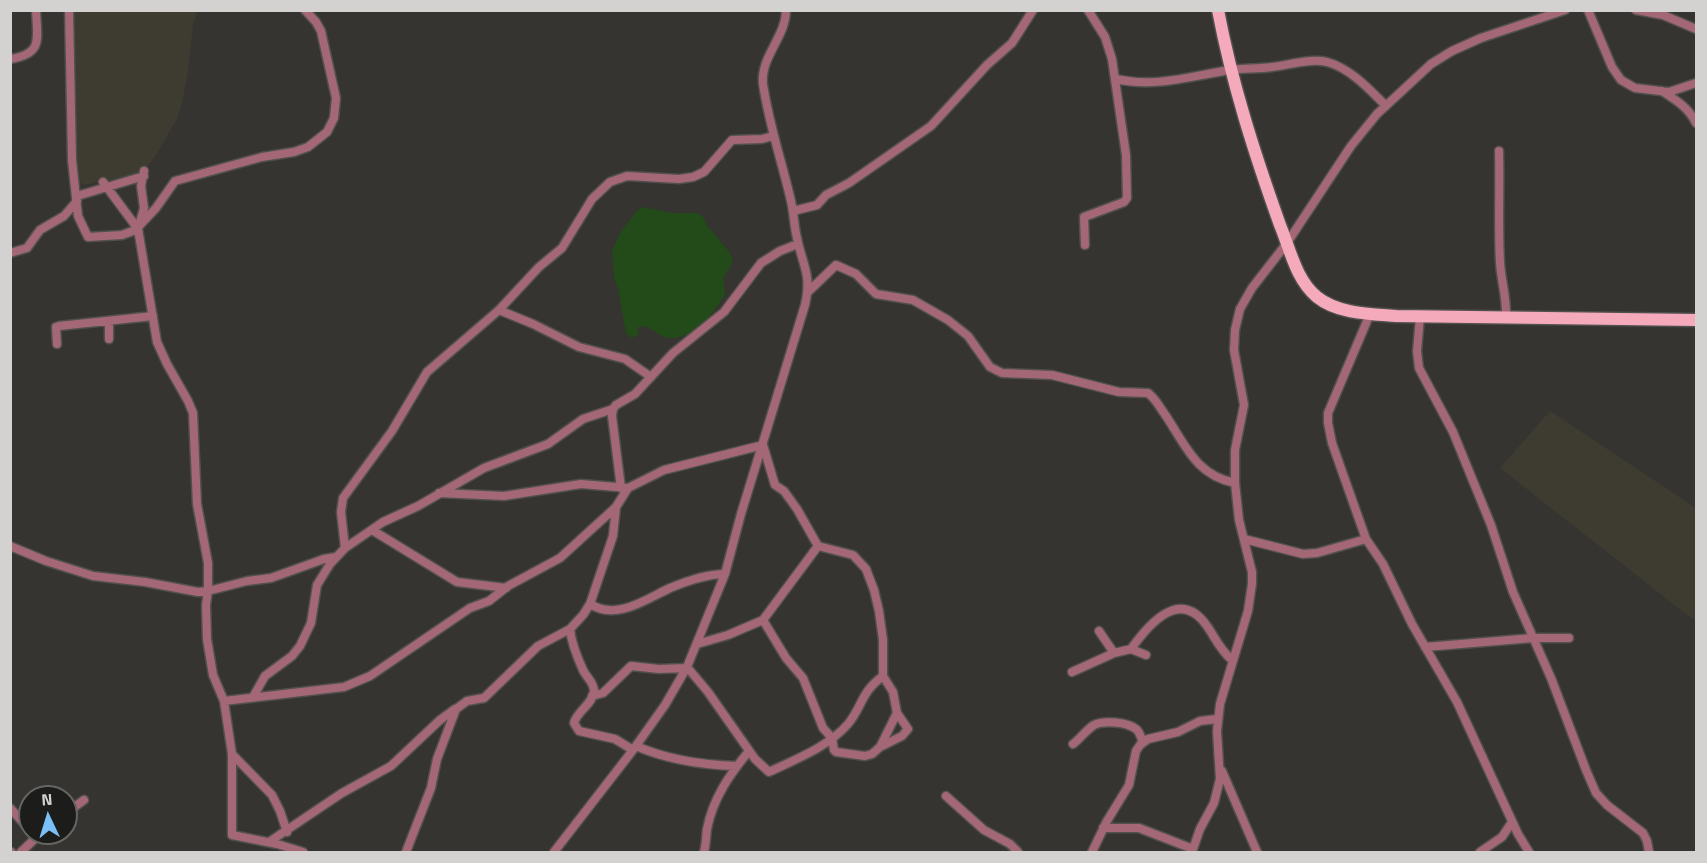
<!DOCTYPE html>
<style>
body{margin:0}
#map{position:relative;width:1707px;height:863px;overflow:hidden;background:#353431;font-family:"Titillium Web",sans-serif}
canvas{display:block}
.frame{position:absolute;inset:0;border:12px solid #d3d2d0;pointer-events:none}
.north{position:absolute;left:18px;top:785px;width:60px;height:60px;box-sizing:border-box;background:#1c1c1a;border:2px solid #656563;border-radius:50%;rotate:356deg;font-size:16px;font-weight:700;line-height:24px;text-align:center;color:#d3d2d0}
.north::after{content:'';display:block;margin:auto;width:21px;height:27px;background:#7abff8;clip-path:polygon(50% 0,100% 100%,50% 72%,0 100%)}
</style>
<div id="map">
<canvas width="1707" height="863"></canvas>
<div class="frame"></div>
<div class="north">N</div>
</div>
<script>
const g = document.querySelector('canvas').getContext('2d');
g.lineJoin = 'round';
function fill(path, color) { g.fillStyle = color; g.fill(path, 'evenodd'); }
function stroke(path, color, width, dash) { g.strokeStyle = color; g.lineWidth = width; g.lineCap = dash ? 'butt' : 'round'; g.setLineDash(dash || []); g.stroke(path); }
const built = new Path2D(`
 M 74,11 L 197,11 L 193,25 L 188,71 L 182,104 L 177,119 L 156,155 L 144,171 L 136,176 L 83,185 L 78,180 Z
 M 1550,411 L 1696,508 L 1696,622 L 1500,468 Z`);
const green = new Path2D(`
 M 642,207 L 673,213 L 698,213 L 703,217 L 706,224 L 730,253 L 733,262 C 722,282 723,270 725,294 C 714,313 691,344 665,337 C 658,335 651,328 644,326 L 637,328 L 639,332 L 637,336 L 631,338 L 626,333 L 618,289 L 614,277 L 612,251 L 621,231 L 637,211 Z`);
const street = new Path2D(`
 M 69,10 L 72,160 L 78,216 L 88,237 L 122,235 L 138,229 L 144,208 L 141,186 L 144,171
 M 1588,10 L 1612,67 L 1621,80 L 1635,88 L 1669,92 L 1696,83
 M 1636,10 L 1663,15 L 1696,29
 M 10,59 C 44,54 37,38 36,10
 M 1116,79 C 1155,88 1191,76 1230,70 C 1244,68 1258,69 1272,67 C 1289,65 1310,58 1327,62 C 1350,68 1370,90 1386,106
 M 1662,91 C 1676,100 1689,108 1696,123
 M 1499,151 C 1500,188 1498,225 1500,262 C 1501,281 1507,298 1506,317
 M 103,182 L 138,229 L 157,342 L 167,364 L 188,401 L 193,413 L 197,504 L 208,563 L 208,591 L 206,605 L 207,639 L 213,675 L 224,701 L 232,754 L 232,835 L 277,844 L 303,852
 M 77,196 L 144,176
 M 793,211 L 817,205 L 826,195 L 849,183 L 931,126 L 987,65 L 1012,43 L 1033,10
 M 140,225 L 156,208 L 175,181 L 262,157 L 294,152 L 308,147 L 327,132 L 334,118 L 336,98 L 321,31 L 316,22 L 305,10
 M 1085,245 L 1084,217 L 1124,202 L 1127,198 L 1126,155 L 1112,59 L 1105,37 L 1088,10
 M 10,253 L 27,248 L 40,230 L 64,216 L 77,201
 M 809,291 L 836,265 L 856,274 L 876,294 L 913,300 L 948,320 L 968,336 L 990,367 L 1002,373 L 1052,375 L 1119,392 L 1148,393 C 1156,399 1160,408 1166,416 C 1186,446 1196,475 1235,483
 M 499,310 L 533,324 L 579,347 L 625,359 L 651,377
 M 1370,314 L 1328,413 L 1328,423 L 1332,443 L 1366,539 L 1383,564 L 1412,624 L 1457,702 L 1518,834 L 1529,852
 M 1420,317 L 1417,351 L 1419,368 L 1453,432 L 1491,525 L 1513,592 L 1551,678 L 1586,770 L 1596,793 L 1607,805 L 1643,833 L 1647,841 L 1649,852
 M 109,321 L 109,339
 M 57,344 L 56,327 L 59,326 L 153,316
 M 613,409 L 612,416 L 621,488
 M 439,493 L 504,496 L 581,484 L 628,488
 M 616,507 L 613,536 L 590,604 L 583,615 L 570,629 C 571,640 578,659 583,670 C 586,677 594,682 594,691 C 593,704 577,711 574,723 L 579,731 L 615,739 L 633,750
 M 372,530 L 457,582 L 506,588
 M 1244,539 L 1303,554 L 1317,553 L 1366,539
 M 10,546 L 46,561 L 93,576 L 145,582 L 198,592 L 208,591 L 247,581 L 271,578 L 324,559 L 336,557
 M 818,546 L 853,555 L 866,569 L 874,590 L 879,611 L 883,640 L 883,676 L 893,692 L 897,713 L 908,729 L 902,736 L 880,747
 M 345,548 L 341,512 L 343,498 L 392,431 L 427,372 L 499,310 L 539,267 L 562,248 L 592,199 L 610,182 L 627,176 L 679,179 L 693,177 L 704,172 L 732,140 L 762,139 L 773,136
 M 590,604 C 617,621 646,599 670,588 C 687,581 706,574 725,574
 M 763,620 L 786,658 L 803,678 L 823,728 L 832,738 L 834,750 L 836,752 L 865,756 L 872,754 L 880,747 L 897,713
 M 1099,631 L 1114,653 L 1131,649 C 1149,624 1180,587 1207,626 C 1216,639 1220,650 1232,660
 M 1425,647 L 1533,638 L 1569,638
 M 1131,649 L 1146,655
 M 687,667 L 708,692 L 755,759 L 769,772 C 796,759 828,747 848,724 C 863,706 860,693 883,676
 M 1072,672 L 1114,653
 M 592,696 L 603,693 L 631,666 L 659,669 L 686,668
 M 253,697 L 265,676 L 292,656 L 300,646 L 311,623 L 317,585 L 330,564 L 345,548 L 383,522 L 418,506 L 484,468 L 548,444 L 583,419 L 613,409 L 616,405 L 635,394 L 673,353 L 724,312 L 761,263 L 780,251 L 798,244
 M 224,701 L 344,687 L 370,676 L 470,608 L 489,601 L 508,586 L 560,558 L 616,507 L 628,488 L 664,470 L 763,445 L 775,485 L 784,491 L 797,509 L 818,546 L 763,620 L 728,635 L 697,644
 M 1073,744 C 1080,739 1086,730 1094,725 C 1104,720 1127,722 1136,729 C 1140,732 1141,738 1143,742
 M 636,746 C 668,760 703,765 737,766
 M 232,754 L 272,795 L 280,811 L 287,832
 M 1222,771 L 1257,852
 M 946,796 L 984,830 L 1010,844 L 1018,852
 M 10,808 L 30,830
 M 66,813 L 84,800
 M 1103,828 L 1139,828 L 1193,849
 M 269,842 L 342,793 L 391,766 L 440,720 L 455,709
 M 10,852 L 11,852
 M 21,852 L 41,833
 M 406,852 L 431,788 L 437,759 L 456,709 L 467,701 L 484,698 L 538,646 L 570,629
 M 554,852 L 633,750 L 665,705 L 687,667 L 725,574 L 741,514 L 805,305 C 812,274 803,267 797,238 C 794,226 794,214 791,201 C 782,162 769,125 763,84 C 760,57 786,37 786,10
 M 704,852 C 706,845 706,837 707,829 C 713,798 730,774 749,751
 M 1092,852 L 1107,821 L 1129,785 L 1136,751 L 1140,745 L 1148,739 L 1178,732 L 1200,721 L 1217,719
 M 1192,852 L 1200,829 L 1214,803 L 1220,779 L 1217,731 L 1220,704 L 1248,611 L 1252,584 L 1252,572 L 1239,520 L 1235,483 L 1235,450 L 1244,405 L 1234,350 L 1235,330 L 1240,309 L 1252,288 L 1287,243 L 1351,146 L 1377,114 L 1431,64 L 1452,51 L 1481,38 L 1565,10
 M 1480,852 L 1502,837 L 1512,822`);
const primary = new Path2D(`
 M 1218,10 C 1232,84 1255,155 1280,225 C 1290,249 1296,280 1317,297 C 1338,314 1371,314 1396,316 L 1696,320`);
fill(built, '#3e3b31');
fill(green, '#224b19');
stroke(street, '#51504e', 11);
stroke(primary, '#51504e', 15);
stroke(street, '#a46776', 8);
stroke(primary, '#f5aabb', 12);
</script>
